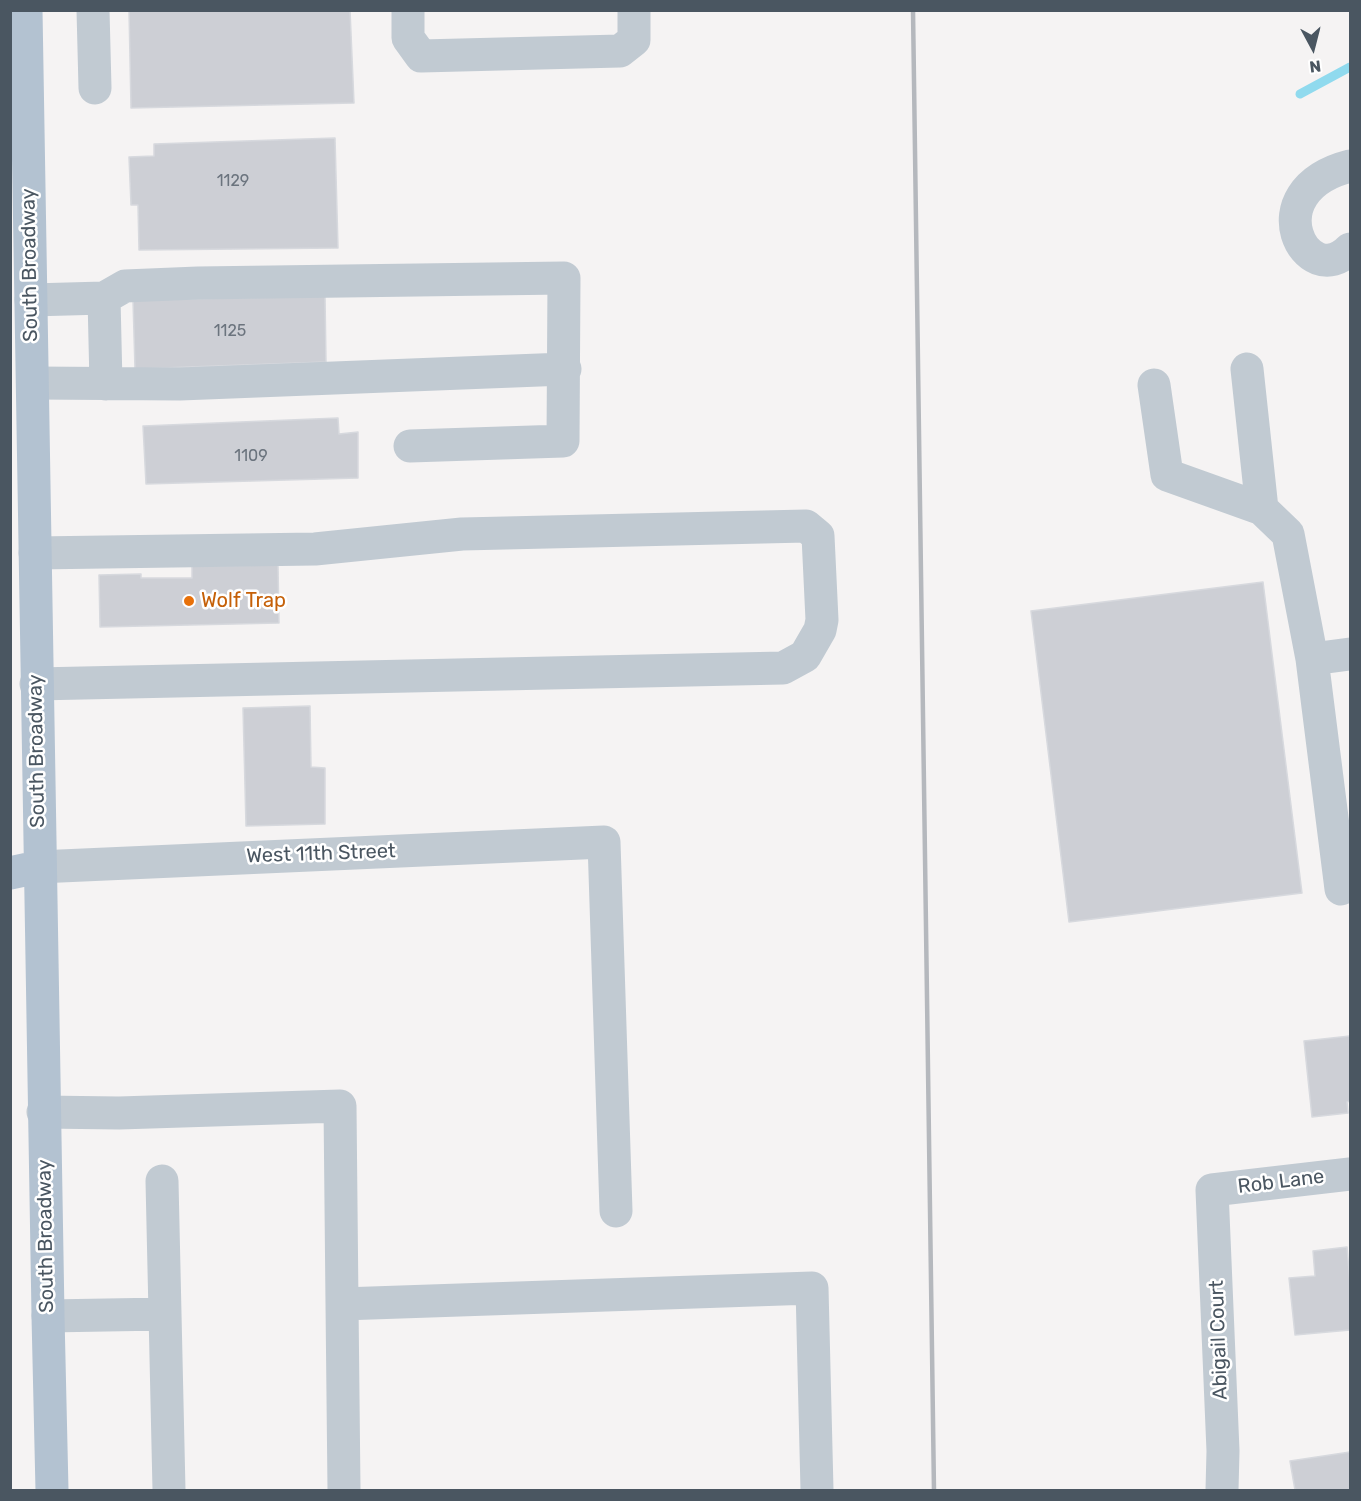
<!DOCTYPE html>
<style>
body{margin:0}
#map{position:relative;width:1361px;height:1501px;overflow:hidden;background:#f5f3f3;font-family:Rubik,sans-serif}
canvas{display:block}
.frame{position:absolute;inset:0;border:12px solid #4a5661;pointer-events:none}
.north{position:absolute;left:1283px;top:18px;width:60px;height:60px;-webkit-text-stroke:4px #fff;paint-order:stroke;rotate:173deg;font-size:16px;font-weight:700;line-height:24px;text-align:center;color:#4a5661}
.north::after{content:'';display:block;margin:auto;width:21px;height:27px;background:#4a5661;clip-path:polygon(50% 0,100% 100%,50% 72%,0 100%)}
</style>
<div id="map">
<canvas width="1361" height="1501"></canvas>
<div class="frame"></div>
<div class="north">N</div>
</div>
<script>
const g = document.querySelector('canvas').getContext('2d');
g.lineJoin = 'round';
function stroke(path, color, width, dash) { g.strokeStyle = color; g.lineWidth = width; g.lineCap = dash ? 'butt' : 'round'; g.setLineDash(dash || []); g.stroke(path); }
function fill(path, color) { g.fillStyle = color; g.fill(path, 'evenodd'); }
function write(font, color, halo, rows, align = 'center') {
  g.font = font + ' Rubik,sans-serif'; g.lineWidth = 5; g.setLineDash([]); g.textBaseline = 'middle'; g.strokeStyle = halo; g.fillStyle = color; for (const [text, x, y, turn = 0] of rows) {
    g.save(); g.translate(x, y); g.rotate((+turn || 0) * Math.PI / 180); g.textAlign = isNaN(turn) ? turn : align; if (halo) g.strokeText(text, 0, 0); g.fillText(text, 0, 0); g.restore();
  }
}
const stream = new Path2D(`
 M 1300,94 L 1350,67`);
const building = new Path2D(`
 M 129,10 L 350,10 L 354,103 L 131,108 Z
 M 335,138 L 338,248 L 139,250 L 138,205 L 131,205 L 129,157 L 154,156 L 154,144 Z
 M 325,296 L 326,362 L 135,369 L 133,300 Z
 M 338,418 L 339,434 L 358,432 L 358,478 L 146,484 L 143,426 Z
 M 278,565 L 279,623 L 100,627 L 99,575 L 141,574 L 141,578 L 192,578 L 192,566 Z
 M 1263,582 L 1302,893 L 1069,922 L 1031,611 Z
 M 310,706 L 311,767 L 325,768 L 325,824 L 246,826 L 243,708 Z
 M 1350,1036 L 1350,1101 L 1347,1102 L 1348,1113 L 1312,1117 L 1304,1041 Z
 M 1347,1247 L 1350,1282 L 1350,1330 L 1295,1335 L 1289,1278 L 1315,1276 L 1313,1251 Z
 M 1350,1452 L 1350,1490 L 1295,1490 L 1290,1461 Z`);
const minor = new Path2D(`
 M 93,10 L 95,88
 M 408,10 L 408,38 L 421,56 L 620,51 L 634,40 L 634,10
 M 1350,166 C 1252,191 1307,294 1350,249
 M 104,298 L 125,286 L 198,283 L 564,278 L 563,441 L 410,446
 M 31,300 L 104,298 L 106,384
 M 1247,369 L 1262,509
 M 33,383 L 180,384 L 565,369
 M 1154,385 L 1167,475 L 1262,509 L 1288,534 L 1312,659 L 1341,889
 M 35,553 L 315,549 L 462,534 L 806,526 L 818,536 L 822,620 L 820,630 L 805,656 L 783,668 L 36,684
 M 1312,659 L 1350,654
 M 38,867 L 604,842 L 616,1211
 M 43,1112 L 119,1113 L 340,1106 L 342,1304 L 812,1288 L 817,1490
 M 162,1181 L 169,1490
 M 342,1304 L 344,1490
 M 48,1316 L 165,1314
 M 1222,1490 L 1223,1451 L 1212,1190 L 1350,1174`);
const major = new Path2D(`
 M 26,10 C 34,504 40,997 52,1490
 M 10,873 L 38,867`);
const rail = new Path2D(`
 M 913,10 L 934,1490`);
const markers = [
 [189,601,6,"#e8710a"]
];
const numberNames = [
 ["1129",233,181],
 ["1125",230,331],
 ["1109",251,456]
];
const streetNames = [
 ["South Broadway",30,265,-91],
 ["South Broadway",37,751,-91],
 ["West 11th Street",321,854,-2],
 ["Rob Lane",1281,1182,-7],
 ["South Broadway",46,1236,-91],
 ["Abigail Court",1219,1340,-92]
];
const foodNames = [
 ["Wolf Trap",201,601]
];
stroke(stream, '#90daee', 9);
fill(building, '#cdcfd5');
stroke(building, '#d7d9de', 1.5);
stroke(minor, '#c1cad2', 33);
stroke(major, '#b3c2d1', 33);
stroke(rail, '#b5b8bd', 4.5);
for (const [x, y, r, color] of markers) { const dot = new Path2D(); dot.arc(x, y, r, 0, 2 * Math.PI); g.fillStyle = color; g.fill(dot); stroke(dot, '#fff', 2); }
write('16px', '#6b747e', null, numberNames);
write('20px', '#4a5661', '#fff', streetNames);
write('20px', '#c56008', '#fff', foodNames, 'left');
</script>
